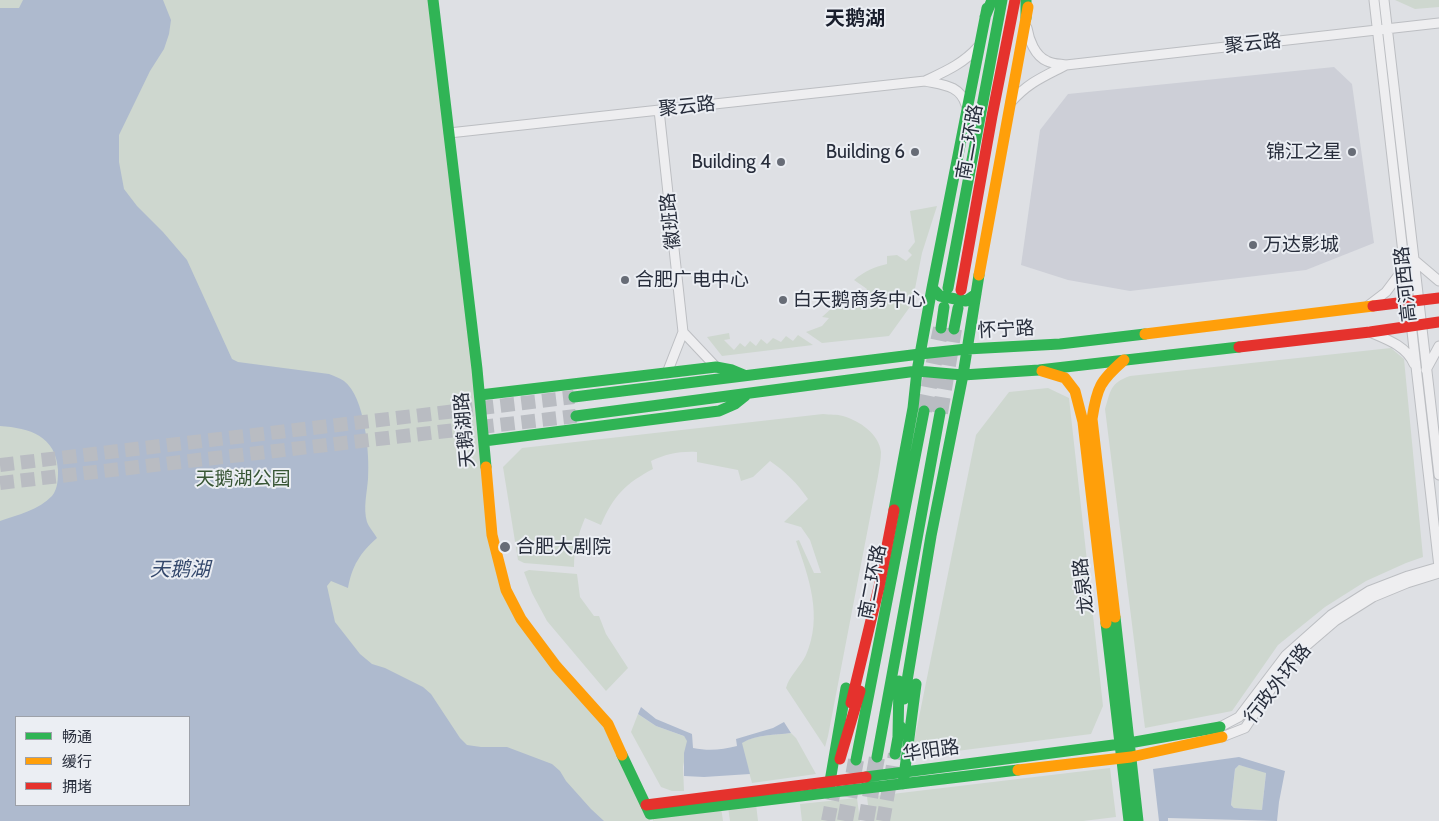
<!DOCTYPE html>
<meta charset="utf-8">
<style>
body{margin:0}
#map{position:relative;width:1439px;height:821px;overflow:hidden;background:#dee0e4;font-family:Cabin,"Noto Sans SC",sans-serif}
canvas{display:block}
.legend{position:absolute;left:15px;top:716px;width:175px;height:90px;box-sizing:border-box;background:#ebeef3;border:1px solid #9da1a9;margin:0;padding:6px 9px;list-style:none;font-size:15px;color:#272d3b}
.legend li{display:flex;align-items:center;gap:10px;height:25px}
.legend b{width:25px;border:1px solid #9da1a9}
</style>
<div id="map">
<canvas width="1439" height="821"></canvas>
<ul class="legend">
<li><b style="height:6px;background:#30b455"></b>畅通</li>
<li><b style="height:6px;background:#ff9f0a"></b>缓行</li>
<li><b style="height:6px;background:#e5322d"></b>拥堵</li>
</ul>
</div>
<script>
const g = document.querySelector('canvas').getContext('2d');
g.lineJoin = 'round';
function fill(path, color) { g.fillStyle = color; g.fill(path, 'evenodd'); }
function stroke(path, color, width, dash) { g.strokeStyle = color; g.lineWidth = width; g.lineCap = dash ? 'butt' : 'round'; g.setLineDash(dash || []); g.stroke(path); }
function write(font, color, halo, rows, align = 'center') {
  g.font = font + ' Cabin,"Noto Sans SC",sans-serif'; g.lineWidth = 4; g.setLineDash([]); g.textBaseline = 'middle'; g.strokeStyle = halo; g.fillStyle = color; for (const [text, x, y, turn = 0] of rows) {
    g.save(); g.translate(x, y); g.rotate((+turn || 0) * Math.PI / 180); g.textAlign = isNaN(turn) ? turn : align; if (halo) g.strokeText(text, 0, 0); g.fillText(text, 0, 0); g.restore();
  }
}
const built = new Path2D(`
 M 1334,67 L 1352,84 L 1374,243 L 1306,270 L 1130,291 L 1068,280 L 1021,265 L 1040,130 L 1068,94 Z`);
const green = new Path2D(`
 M 0,0 L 433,0 L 484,441 L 505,590 L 608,724 L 650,814 L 650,821 L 0,821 ZM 16,717 L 189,717 L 189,805 L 16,805 Z
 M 1395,0 L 1439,0 L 1439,7 L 1415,9 Z
 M 937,206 L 922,253 L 912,304 L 889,336 L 822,343 L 806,332 L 822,326 L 829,318 L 822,317 L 833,307 L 842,309 L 842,300 L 854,308 L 861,302 L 867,289 L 854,280 C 865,271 874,267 887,264 L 887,256 L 897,255 L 906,261 L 912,255 L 908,251 L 915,242 L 910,211 Z
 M 729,333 L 730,339 L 724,340 L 734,350 L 740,343 L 745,347 L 750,341 L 756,346 L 761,339 L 767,344 L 773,338 L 781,342 L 786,336 L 793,341 L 798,335 L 813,345 L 722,356 L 707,337 Z
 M 1391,348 L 1404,359 L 1423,557 L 1406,563 L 1366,581 L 1325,607 L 1278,645 L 1232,711 L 1145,728 L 1105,409 C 1111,390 1110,383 1130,376 Z
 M 1048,388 L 1069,398 L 1103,706 L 1091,734 L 917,756 L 912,752 L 976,435 L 1009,392 Z
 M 823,414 C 830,415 837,414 843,416 C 860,421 879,434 881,452 C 881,460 879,469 878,476 L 828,736 L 825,747 L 786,688 C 789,676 801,666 806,655 C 823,616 809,578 796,541 L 799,540 L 814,573 L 821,573 L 810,540 L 801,527 L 784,522 L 808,499 C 797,483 786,472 770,461 L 753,477 L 741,481 L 738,470 L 697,462 L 697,452 C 680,451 666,454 651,461 L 653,469 C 626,483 613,496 601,525 L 585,518 C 578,535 574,549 574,567 L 524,563 L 518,560 L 503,467 L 522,448 Z
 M 529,570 L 577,574 L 580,597 L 594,616 L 599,616 L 606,634 L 628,668 L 606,691 L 547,621 L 532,593 L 524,572 Z
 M 638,714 L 656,726 L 684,736 L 688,741 L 683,767 L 684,791 L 672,791 L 661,787 L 631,732 Z
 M 791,733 L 796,738 L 816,774 L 752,783 L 741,743 C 757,734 774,735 791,733 Z
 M 1239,765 L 1266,772 L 1262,810 L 1234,808 L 1231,805 L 1235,769 Z
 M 1110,768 L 1116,817 L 1083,821 L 870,821 L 867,797 Z
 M 857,798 L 860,821 L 802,821 L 800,804 Z
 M 756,804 L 758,821 L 730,821 L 728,807 Z
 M 721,807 L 723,821 L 653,821 L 652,815 Z`);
const water = new Path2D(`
 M 23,0 L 163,0 L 171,20 L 169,34 L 164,49 L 150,71 L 119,135 L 119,162 L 124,189 L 137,206 L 163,232 L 187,260 L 232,359 L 238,362 L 329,374 C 334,376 340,378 344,381 C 365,397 370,454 368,479 C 367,493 363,508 367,522 C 369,527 374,533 377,538 C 360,553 352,566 348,588 L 331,581 L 327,586 L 335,622 L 360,654 L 372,664 L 385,668 L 423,687 L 431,694 L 460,738 L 467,745 L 481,747 L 507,747 L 552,764 L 560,771 L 566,781 L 591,809 L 604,821 L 0,821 L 0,521 C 17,515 39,510 52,496 C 58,489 58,478 58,470 C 56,436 30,428 0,426 L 0,8 L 19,8 ZM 189,717 L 189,805 L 16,805 L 16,717 Z
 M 641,707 L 656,719 L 692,734 L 693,748 C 708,751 722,750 737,746 L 736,739 L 773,728 L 784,722 L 791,733 C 775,735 757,734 742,743 L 750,774 L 704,777 L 684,776 L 684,753 L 687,741 L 684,736 L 656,726 L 638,714 Z
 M 1239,757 L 1285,771 L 1279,802 L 1277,821 L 1168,818 L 1168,821 L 1159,821 L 1153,769 ZM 1239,765 L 1266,773 L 1262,810 L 1234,808 L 1231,805 L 1235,769 Z`);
const primaryTunnel = new Path2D(`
 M 0,465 L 574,397
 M 0,483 L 576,416
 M 828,821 L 836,780
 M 883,821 L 895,754`);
const highwayTunnel = new Path2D(`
 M 924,411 L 941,328
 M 940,413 L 954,329
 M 845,821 L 856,760
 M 866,821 L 877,757`);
const street = new Path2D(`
 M 1374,0 L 1439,567
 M 1384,0 L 1439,475
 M 1066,65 L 1439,23
 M 925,81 C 943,85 960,85 966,105
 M 1011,102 C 1029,82 1043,77 1066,65 C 1060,64 1052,64 1047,61 C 1035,56 1029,40 1027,28
 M 659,110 L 683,332 L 667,373
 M 449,133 L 925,81 C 944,72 963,64 978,47
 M 1413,259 L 1439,281
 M 1369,305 L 1386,292 L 1404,268
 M 683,332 L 716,367
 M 1372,333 C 1389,340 1407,347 1414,364
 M 1426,370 L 1439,346
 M 1220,727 L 1239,717 L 1286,655 L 1331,615 L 1369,591 L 1408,576 L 1439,567
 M 1222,737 L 1245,728 L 1277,680 L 1300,651 L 1335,621 L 1373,597 L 1407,583 L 1439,573`);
const fast = new Path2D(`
 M 433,0 L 477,369 L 486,467
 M 1026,0 L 1026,18
 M 985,17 L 992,0
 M 932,288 L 940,296 L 966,301 L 976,294
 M 948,288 L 1002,0
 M 941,328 L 944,307
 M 954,329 L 958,308
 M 480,395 L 716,367 L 732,370 L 744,375
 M 574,397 L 920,354 L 967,349 L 1060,344 L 1145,334
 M 576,416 L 917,371 L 963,375 L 1039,370 L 1239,347
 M 484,441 L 719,411 L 735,404 L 745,396
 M 894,510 L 913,408 L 917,371 L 932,288 L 987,8
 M 1115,617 L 1138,821
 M 1106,623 L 1129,821
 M 904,699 L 931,536 L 963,375 L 979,275
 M 898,736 L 899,681
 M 895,754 L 900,726
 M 622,755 L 650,814 L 1018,770
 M 877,757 L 940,413
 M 856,760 L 924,411
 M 866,777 L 1129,743 L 1220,727
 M 903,784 L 916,684
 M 828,793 L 846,688`);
const slow = new Path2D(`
 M 979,275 L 1028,7
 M 1145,334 L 1373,306
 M 1042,371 L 1065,378 L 1075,391 L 1083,422 L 1106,623
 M 486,467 L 492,535 L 506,590 L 521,619 L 556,666 L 608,724 L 622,755
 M 1115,617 L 1092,419 C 1097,387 1100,381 1124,360
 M 1018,770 L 1131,757 L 1222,737`);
const jam = new Path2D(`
 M 961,290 L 992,116 L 1015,0
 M 1373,306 L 1439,298
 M 1239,347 L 1370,332 L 1439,322
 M 851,703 L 879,587 L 894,510
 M 840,759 L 860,691
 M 646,805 L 866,777`);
const markers = [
 [915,152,5,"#676c76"],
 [1352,152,5,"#676c76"],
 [781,162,5,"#676c76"],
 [1253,245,5,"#676c76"],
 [625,280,5,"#676c76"],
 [783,300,5,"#676c76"],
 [505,547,6,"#676c76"]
];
const streetNames = [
 ["聚云路",1253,44,-6],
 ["聚云路",687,107,-6],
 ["南二环路",970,142,-80],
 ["徽班路",671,221,-96],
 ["高河西路",1406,284,-96],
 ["怀宁路",1006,330,-3],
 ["天鹅湖路",465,430,-95],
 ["南二环路",873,582,-79],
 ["龙泉路",1084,586,-97],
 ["行政外环路",1278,684,-52],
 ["华阳路",931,751,-8]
];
const poiNames = [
 ["Building 6",905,152,"right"],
 ["锦江之星",1342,152,"right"],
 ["Building 4",771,162,"right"],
 ["万达影城",1263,245],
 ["合肥广电中心",635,280],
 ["白天鹅商务中心",793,300],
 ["合肥大剧院",516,547]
];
const parkNames = [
 ["天鹅湖公园",243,479]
];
const neighbourhoodNames = [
 ["天鹅湖",855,19]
];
const waterNames = [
 ["天鹅湖",180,570]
];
fill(built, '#cdcfd7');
fill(green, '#ced7cf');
fill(water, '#aebace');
stroke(primaryTunnel, '#b9bcc2', 14, [14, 7]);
stroke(highwayTunnel, '#b9bcc2', 16, [16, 8]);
stroke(street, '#bcbec2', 11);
stroke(street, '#eeeef0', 9);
stroke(fast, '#30b455', 11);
stroke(slow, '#ff9f0a', 11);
stroke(jam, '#e5322d', 11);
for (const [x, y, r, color] of markers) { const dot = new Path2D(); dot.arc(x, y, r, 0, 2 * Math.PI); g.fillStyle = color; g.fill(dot); stroke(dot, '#ebeef3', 2); }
write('19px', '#272d3b', '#ebeef3', streetNames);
write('19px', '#272d3b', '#ebeef3', poiNames, 'left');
write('19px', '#385635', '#ebeef3', parkNames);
write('bold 20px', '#191e2c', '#ebeef3', neighbourhoodNames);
write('italic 20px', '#34486c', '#ebeef3', waterNames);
</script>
